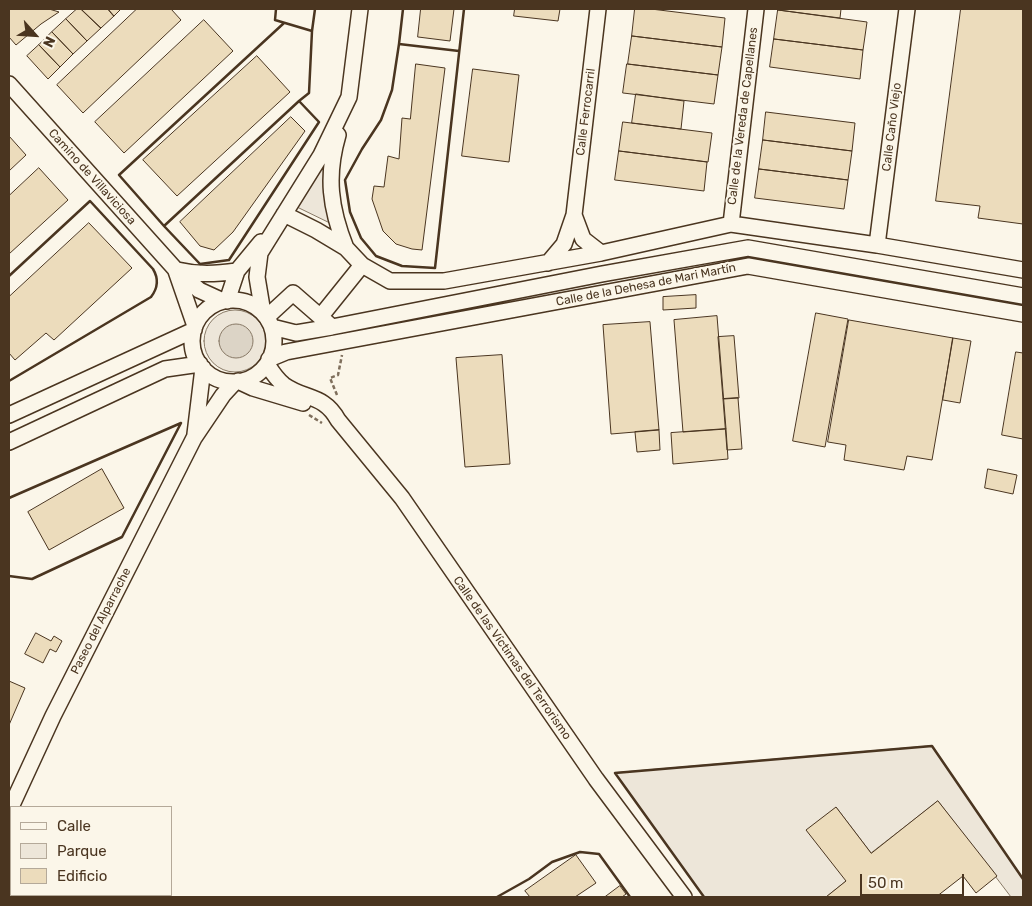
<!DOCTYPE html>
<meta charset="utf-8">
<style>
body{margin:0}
#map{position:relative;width:1032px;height:906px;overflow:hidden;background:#fbf6e9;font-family:Rubik,sans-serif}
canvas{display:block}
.frame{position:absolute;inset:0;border:10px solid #4a3520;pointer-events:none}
.legend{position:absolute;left:10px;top:806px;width:162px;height:90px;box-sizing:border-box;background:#fbf6e9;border:1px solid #b4a999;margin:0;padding:6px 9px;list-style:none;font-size:15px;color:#4a3520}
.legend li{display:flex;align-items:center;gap:10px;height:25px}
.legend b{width:25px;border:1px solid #b4a999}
.north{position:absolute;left:10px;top:10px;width:50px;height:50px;-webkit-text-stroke:4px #fbf6e9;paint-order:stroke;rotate:116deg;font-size:14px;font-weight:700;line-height:20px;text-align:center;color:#4a3520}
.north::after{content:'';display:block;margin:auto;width:18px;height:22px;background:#4a3520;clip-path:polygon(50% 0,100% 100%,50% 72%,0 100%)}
.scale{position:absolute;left:860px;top:874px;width:104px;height:22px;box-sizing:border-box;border:2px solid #4a3520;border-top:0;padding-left:6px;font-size:15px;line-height:18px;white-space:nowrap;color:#4a3520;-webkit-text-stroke:4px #fbf6e9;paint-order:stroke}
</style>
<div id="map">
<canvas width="1032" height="906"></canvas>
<div class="frame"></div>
<ul class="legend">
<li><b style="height:6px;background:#fbf6e9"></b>Calle</li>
<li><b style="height:14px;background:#ede6d9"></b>Parque</li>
<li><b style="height:14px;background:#ecdcbc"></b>Edificio</li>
</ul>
<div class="north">N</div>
<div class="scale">50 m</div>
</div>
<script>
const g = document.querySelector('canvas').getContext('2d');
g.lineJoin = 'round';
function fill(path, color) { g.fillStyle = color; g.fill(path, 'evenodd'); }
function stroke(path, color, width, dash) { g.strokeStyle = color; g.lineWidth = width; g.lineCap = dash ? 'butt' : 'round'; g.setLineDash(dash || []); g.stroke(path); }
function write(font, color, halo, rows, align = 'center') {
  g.font = font + ' Rubik,sans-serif'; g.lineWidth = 4; g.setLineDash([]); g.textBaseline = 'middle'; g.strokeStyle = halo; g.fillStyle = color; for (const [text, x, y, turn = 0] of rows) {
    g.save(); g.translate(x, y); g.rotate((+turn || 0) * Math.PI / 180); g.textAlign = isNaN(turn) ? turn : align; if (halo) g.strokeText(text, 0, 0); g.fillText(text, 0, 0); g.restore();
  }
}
const green = new Path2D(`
 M 325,164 L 334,225 L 297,207 Z
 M204 341a31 31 0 1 1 62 0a31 31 0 1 1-62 0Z
 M 932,746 L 1023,879 L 1023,897 L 1011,897 L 938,801 L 871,853 L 836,807 L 846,881 L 826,897 L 704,897 L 615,773 Z`);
const water = new Path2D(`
 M219 341a17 17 0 1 1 34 0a17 17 0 1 1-34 0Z`);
const building = new Path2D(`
 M 9,9 L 49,9 L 59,12 L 41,24 L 16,45 L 9,37 Z
 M 77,9 L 81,9 L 101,28 L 87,41 L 66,19 Z
 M 81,9 L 108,9 L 114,16 L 101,28 Z
 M 108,9 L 121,9 L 114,16 Z
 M 137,9 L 171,9 L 181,20 L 83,113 L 57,85 Z
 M 421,9 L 454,9 L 450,41 L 418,37 Z
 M 515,9 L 560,9 L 558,21 L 514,16 Z
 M 635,9 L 651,9 L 725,18 L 722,47 L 632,36 Z
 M 778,9 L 841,9 L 840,18 L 778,10 Z
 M 961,9 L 1023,9 L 1023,224 L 978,218 L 980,206 L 936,201 Z
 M 778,10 L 867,22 L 863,50 L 774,39 Z
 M 66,19 L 87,41 L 73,54 L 52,32 Z
 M 204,20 L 233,51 L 124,153 L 95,122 Z
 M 52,32 L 73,54 L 60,67 L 39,45 Z
 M 632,36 L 722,47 L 718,75 L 628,64 Z
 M 774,39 L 863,50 L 860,79 L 770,67 Z
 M 39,45 L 60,67 L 48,79 L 27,56 Z
 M 257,56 L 290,92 L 177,196 L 143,160 Z
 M 416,64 L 445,68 L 422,250 L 412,249 L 396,244 L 383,231 L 372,199 L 374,186 L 384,187 L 388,156 L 399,159 L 402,118 L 410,119 Z
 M 627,64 L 718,75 L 714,104 L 623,93 Z
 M 473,69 L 519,75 L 509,162 L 462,156 Z
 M 636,94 L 684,101 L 681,129 L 632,123 Z
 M 766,112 L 855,123 L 852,151 L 763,140 Z
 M 291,117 L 305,131 L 233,232 L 214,250 L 200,246 L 180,222 Z
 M 623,122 L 712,133 L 708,162 L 619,151 Z
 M 9,136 L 26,155 L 9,171 Z
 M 763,140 L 852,151 L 848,180 L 759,169 Z
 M 619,151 L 707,162 L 704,191 L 615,180 Z
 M 39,168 L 68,200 L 9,254 L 9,196 Z
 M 759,169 L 848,180 L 844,209 L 755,198 Z
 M 89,223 L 132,268 L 54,340 L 46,333 L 15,360 L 9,353 L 9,297 Z
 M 696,295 L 696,308 L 663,310 L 663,297 Z
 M 816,313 L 848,319 L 825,447 L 793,441 Z
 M 717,316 L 726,429 L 683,432 L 674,320 Z
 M 849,320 L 953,338 L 932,460 L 907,456 L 904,470 L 844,460 L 846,445 L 828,442 Z
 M 650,322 L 659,430 L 611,434 L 603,325 Z
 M 734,336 L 739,398 L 723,399 L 718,337 Z
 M 953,338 L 971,341 L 960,403 L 943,400 Z
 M 1016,352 L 1023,353 L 1023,439 L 1002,435 Z
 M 502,355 L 510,464 L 465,467 L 456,358 Z
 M 738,398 L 742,449 L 727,450 L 723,399 Z
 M 726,429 L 728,459 L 673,464 L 671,433 Z
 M 659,430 L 660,450 L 637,452 L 635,432 Z
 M 102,469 L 124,508 L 49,550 L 28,512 Z
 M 988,469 L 1017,475 L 1013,494 L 985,488 Z
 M 36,633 L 51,641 L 54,636 L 62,641 L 56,652 L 50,649 L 43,663 L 25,654 Z
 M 9,681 L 25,688 L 9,725 Z
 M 938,801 L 997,876 L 976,893 L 963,876 L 936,897 L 826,897 L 846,881 L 806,830 L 836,807 L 871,853 Z
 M 576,855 L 596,883 L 575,897 L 530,897 L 525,891 Z
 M 620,886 L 626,894 L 622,897 L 605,897 Z
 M 23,895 L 56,895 L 55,897 L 23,897 Z`);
const path = new Path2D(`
 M 337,395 L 330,378 L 338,375 L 342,355
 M 309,415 L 322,423`);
const minor = new Path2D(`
 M 9,84 L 176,270 L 199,290 L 223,301
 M 338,135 C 326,176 330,208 346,248
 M 284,214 L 316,230 L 346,248 L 362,265 L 390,281 L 444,281 L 601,253 L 731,224 L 877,245 L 1023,270
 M 574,215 L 583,239 L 601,253
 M 731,224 L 756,9
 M 877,245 L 907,9
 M 548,263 L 564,244 L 574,215 L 598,9
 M 177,270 C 198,275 216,274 237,271
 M 176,271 L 195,326
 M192 341a41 41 0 1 1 82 0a41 41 0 1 1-82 0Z
 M 227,301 L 237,271 L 261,242
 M 263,313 L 257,277 L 260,253 L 321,155 L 349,97 L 360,9
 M 321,316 L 362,265
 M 267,317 L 293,293 L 332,327
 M 272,327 L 296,333 L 332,327 L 602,274 L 748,248 L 1023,296
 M 269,359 L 286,352 L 748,266 L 1023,314
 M 267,364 C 272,372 276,379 284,385 C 305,400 324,394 338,420 L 402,498 L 596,779 L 684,897
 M 238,381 L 253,388 L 303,403
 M 9,415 L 194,330
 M 195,434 L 203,368
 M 9,442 L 165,369 L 200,364
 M 11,807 L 53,716 L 194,438 L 223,395 L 235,382`);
const wall = new Path2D(`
 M 276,9 L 275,20 L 312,31 L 315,9
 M 403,9 L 399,44 L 459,51
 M 399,44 L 392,90 L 381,120 L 362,149 L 345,180 L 350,212 L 361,238 L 376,256 L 402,266 L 435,268 L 464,9
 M 299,101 L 319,122 L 229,260 L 200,264 L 164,226 L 299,101 L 309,93 L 312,31
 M 164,226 L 119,175 L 284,23
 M 9,276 L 90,201 L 153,269 C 159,279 158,288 151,297 L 9,381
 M 9,498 L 181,423 L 122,537 L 32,579 L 9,576
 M 497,897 L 529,879 L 552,862 L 580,852 L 599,854 L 630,897
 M 704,897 L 615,773 L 932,746 L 1023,879`);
const streetNames = [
 ["Calle Ferrocarril",586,112,-83],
 ["Calle de la Vereda de Capellanes",743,116,-83],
 ["Calle Caño Viejo",892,127,-83],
 ["Camino de Villaviciosa",92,177,48],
 ["Calle de la Dehesa de Mari Martín",646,285,-11],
 ["Paseo del Alparrache",101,621,-63],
 ["Calle de las Víctimas del Terrorismo",512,658,55]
];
fill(green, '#ede6d9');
stroke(green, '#887966', 1);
fill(water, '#dcd4c6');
stroke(water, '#887966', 1);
fill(building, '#ecdcbc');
stroke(building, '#4a3520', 1);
stroke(minor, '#4a3520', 18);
stroke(path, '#7f6f5c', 2.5, [4, 2.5]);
stroke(minor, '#fbf6e9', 15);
stroke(wall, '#4a3520', 2.5);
write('12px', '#4a3520', '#fbf6e9', streetNames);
</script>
